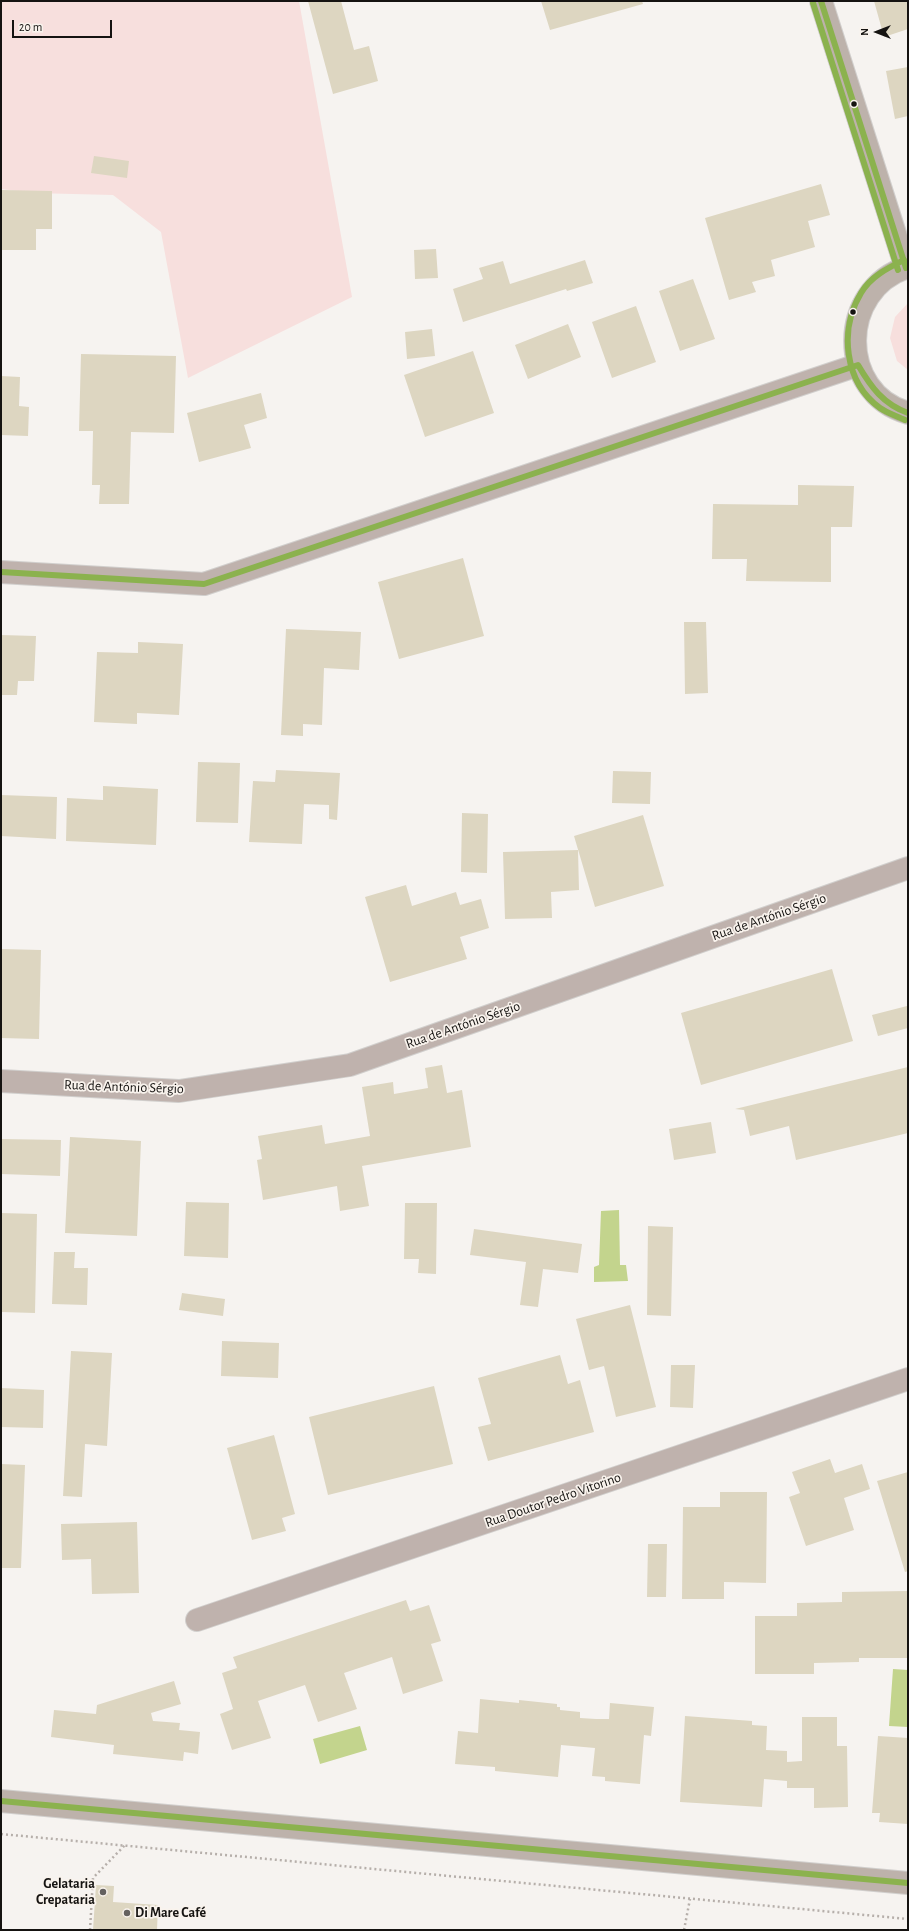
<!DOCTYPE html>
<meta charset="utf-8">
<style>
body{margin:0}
#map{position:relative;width:909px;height:1931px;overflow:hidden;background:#f6f3f0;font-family:"Alegreya Sans",sans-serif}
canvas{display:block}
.frame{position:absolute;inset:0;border:2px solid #151311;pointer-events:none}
.north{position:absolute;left:857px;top:12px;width:40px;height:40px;-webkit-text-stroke:3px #f9f3ed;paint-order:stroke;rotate:270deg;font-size:11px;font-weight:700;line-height:16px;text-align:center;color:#151311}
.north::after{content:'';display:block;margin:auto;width:14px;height:18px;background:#151311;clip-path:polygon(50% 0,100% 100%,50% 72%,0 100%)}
.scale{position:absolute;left:12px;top:20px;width:100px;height:18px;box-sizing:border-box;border:2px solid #151311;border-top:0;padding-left:5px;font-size:12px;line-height:14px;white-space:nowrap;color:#151311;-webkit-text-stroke:3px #f9f3ed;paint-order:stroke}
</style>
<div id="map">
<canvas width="909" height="1931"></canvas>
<div class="frame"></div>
<div class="north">N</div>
<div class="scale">20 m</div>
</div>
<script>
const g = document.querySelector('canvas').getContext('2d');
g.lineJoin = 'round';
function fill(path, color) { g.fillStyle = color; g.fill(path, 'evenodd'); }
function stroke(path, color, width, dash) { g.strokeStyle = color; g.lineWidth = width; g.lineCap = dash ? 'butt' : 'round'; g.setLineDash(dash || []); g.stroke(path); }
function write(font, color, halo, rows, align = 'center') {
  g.font = font + ' "Alegreya Sans",sans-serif'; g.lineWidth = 3.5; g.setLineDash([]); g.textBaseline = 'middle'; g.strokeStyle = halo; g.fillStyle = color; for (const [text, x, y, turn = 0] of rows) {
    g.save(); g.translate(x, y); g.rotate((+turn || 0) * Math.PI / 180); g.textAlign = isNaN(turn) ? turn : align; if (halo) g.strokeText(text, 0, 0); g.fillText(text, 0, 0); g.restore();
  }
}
const green = new Path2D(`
 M 1,1 L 299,1 L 352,297 L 188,378 L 161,232 L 113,195 L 33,193 L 1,189 Z
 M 908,303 L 908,370 L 897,361 L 890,338 L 895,317 Z`);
const water = new Path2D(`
 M 619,1210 L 620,1265 L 626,1265 L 628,1281 L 594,1282 L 594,1267 L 599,1265 L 601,1211 Z
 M 893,1669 L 908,1670 L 908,1727 L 889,1726 Z
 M 360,1726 L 367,1750 L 320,1764 L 313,1739 Z`);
const building = new Path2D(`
 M 308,1 L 341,1 L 354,50 L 369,46 L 378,81 L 333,94 Z
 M 541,1 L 642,1 L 643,4 L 550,30 Z
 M 874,1 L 908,1 L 908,29 L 884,37 Z
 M 908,67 L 908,116 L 895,119 L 886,71 Z
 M 94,156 L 129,161 L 127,178 L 91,173 Z
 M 821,184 L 830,215 L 808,221 L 815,247 L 771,260 L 775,276 L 752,282 L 756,292 L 729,300 L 705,218 Z
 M 1,190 L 52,191 L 52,229 L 36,229 L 36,250 L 1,250 Z
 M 436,249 L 438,278 L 415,279 L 414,250 Z
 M 585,260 L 593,283 L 567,291 L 566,289 L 463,322 L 453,289 L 483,279 L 479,268 L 503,261 L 510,284 Z
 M 693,279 L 715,339 L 680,351 L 659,291 Z
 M 636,306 L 656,362 L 612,378 L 592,322 Z
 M 568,324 L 581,357 L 528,379 L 515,345 Z
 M 432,329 L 435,356 L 407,359 L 405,332 Z
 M 473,351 L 494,413 L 425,437 L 404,375 Z
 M 81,354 L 176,356 L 174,433 L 131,432 L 129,504 L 99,504 L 100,485 L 92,485 L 93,431 L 79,431 Z
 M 1,376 L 20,377 L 19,406 L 29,407 L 28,436 L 1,435 Z
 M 261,393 L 267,418 L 244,425 L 251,448 L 199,462 L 187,413 Z
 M 798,485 L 854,486 L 852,527 L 831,527 L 831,582 L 746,581 L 747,559 L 712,559 L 713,504 L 798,505 Z
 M 463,558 L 484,636 L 399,659 L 378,582 Z
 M 684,622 L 706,622 L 708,693 L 685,694 Z
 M 286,629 L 361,632 L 359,670 L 324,668 L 322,725 L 303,724 L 303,736 L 281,735 Z
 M 1,635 L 36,636 L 34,681 L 18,681 L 17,695 L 1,695 Z
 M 138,642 L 183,644 L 179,715 L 137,713 L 137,724 L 94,722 L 97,652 L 138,653 Z
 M 198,762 L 240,763 L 238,823 L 196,822 Z
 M 276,770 L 340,773 L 337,820 L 329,819 L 329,805 L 304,804 L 302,844 L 249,842 L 253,781 L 275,782 Z
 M 613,771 L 651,772 L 650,804 L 612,803 Z
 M 103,786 L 158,789 L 156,845 L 66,841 L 67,798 L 103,800 Z
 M 1,795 L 57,797 L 56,839 L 1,836 Z
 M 462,813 L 488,814 L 487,873 L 461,872 Z
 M 643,815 L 664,886 L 595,907 L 574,836 Z
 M 578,850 L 579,890 L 551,892 L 552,918 L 505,919 L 503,852 Z
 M 406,885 L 412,906 L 456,892 L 460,905 L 481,899 L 489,928 L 460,937 L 467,959 L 390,982 L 365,897 Z
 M 1,949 L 41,950 L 39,1039 L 1,1038 Z
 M 832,969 L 853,1041 L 701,1085 L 681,1013 Z
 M 907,1006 L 908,1028 L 878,1036 L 872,1015 Z
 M 442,1065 L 447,1093 L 462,1090 L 471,1147 L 362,1166 L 369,1206 L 340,1211 L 337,1186 L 263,1200 L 257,1160 L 262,1159 L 258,1136 L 322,1125 L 325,1144 L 370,1136 L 362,1087 L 393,1082 L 394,1094 L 428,1088 L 425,1068 Z
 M 908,1067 L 908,1133 L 796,1160 L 789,1126 L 750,1136 L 744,1110 L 735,1109 Z
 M 711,1122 L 716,1153 L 674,1160 L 669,1129 Z
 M 70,1137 L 141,1141 L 137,1236 L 65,1233 Z
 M 1,1139 L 61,1140 L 60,1176 L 1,1174 Z
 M 186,1202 L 229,1203 L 228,1258 L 184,1256 Z
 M 405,1203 L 437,1203 L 436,1274 L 418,1273 L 419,1259 L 404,1259 Z
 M 1,1213 L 37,1214 L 35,1313 L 1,1312 Z
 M 648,1226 L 673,1227 L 671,1316 L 647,1315 Z
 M 474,1229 L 582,1244 L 578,1273 L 543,1269 L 538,1307 L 520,1305 L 526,1262 L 470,1255 Z
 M 54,1252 L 75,1252 L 74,1268 L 88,1268 L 87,1305 L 52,1304 Z
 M 182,1293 L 225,1299 L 223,1316 L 179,1310 Z
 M 630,1305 L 656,1407 L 616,1417 L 604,1366 L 589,1370 L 576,1319 Z
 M 222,1341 L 279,1343 L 278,1378 L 221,1376 Z
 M 71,1351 L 112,1353 L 107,1446 L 85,1444 L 82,1497 L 63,1496 Z
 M 560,1355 L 568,1384 L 580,1380 L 594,1432 L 488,1461 L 478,1427 L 491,1424 L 478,1378 Z
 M 671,1365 L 695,1365 L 693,1408 L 670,1407 Z
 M 434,1386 L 453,1464 L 328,1495 L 309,1417 Z
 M 1,1388 L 44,1390 L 43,1428 L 1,1427 Z
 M 274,1435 L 295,1514 L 282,1518 L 286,1531 L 252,1540 L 227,1448 Z
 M 830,1459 L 835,1473 L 862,1464 L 870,1489 L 844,1498 L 854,1530 L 806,1546 L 789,1497 L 800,1493 L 792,1472 Z
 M 1,1464 L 25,1465 L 21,1568 L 1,1568 Z
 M 908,1472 L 908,1571 L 905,1572 L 877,1481 Z
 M 720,1492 L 767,1492 L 766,1583 L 724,1582 L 724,1599 L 682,1599 L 683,1507 L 720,1507 Z
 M 137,1522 L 139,1593 L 92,1594 L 91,1559 L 62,1560 L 61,1524 Z
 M 648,1544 L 667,1544 L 666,1597 L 647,1597 Z
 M 908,1591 L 908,1658 L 859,1658 L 859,1662 L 814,1663 L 814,1674 L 755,1674 L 755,1616 L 797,1616 L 797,1603 L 842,1602 L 842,1592 Z
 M 406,1600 L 410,1611 L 429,1605 L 441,1641 L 431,1644 L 443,1681 L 403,1694 L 392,1657 L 344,1673 L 357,1709 L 318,1722 L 305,1685 L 258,1701 L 271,1738 L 232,1750 L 220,1714 L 233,1709 L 222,1673 L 237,1668 L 233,1657 Z
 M 174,1681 L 181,1704 L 151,1713 L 153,1721 L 180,1723 L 179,1730 L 200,1732 L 198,1754 L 184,1752 L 183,1761 L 113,1754 L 114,1745 L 51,1737 L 54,1710 L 96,1714 L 97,1705 Z
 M 480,1699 L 519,1703 L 519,1700 L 557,1704 L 557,1707 L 560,1707 L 560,1710 L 580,1712 L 580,1718 L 596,1719 L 609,1719 L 610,1703 L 654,1707 L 651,1736 L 644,1735 L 640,1784 L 605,1781 L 605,1777 L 592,1776 L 595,1748 L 561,1745 L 558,1777 L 495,1771 L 495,1767 L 455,1764 L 458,1731 L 478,1733 Z
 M 685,1716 L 752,1721 L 752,1725 L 767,1726 L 766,1750 L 787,1751 L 787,1762 L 802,1761 L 802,1717 L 837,1717 L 837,1746 L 847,1746 L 848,1807 L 814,1808 L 814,1788 L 787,1788 L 787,1781 L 764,1779 L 762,1807 L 680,1802 Z
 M 878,1736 L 908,1738 L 908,1824 L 879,1822 L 880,1813 L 872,1813 Z
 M 96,1885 L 114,1886 L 113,1902 L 158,1905 L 157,1930 L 93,1930 Z`);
const path = new Path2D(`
 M 1,1834 L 908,1919
 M 90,1930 L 93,1878 L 126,1844
 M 684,1930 L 690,1899`);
const street = new Path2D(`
 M 1,572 L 204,584 L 858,365
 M 1,1081 L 179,1091 L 350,1065 L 908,868
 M 197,1620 L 908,1379`);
const secondary = new Path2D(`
 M 821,1 L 906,268
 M 908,267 C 838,289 837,393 908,413
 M 1,1801 L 908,1883`);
const bus1 = new Path2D(`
 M 821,1 L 906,268 L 908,267
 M 1,572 L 204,584 L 858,365 C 871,387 883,404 908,413
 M 1,1801 L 908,1883`);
const bus2 = new Path2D(`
 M 813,3 L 898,270
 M 904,260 C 888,268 871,276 861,293 C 839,329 844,382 880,408 C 887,413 897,416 905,420`);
const markers = [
 [854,104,3.5,"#151311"],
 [853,312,3.5,"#151311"],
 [103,1892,4,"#64615f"],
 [127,1913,4,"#64615f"]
];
const streetNames = [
 ["Rua de António Sérgio",769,917,-19],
 ["Rua de António Sérgio",463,1025,-19],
 ["Rua de António Sérgio",124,1087,2],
 ["Rua Doutor Pedro Vitorino",553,1500,-19]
];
const poiNames = [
 ["Gelataria",95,1884],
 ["Crepataria",95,1900],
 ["Di Mare Café",135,1913,"left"]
];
fill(green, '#f7dfdd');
fill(water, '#c3d48d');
fill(building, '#ddd6c1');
stroke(street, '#d1cfcd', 24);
stroke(secondary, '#d1cfcd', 24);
stroke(path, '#b6afaa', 2.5, [2, 3]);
stroke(street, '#bfb2ad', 22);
stroke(secondary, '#bdb2ab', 22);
stroke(bus1, '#8bb24e', 6);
stroke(bus2, '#8bb24e', 6);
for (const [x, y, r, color] of markers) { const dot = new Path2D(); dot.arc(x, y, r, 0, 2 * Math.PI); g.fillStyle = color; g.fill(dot); stroke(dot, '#f9f3ed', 1.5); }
write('14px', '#151311', '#f9f3ed', streetNames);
write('bold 14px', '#151311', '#f9f3ed', poiNames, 'right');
</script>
